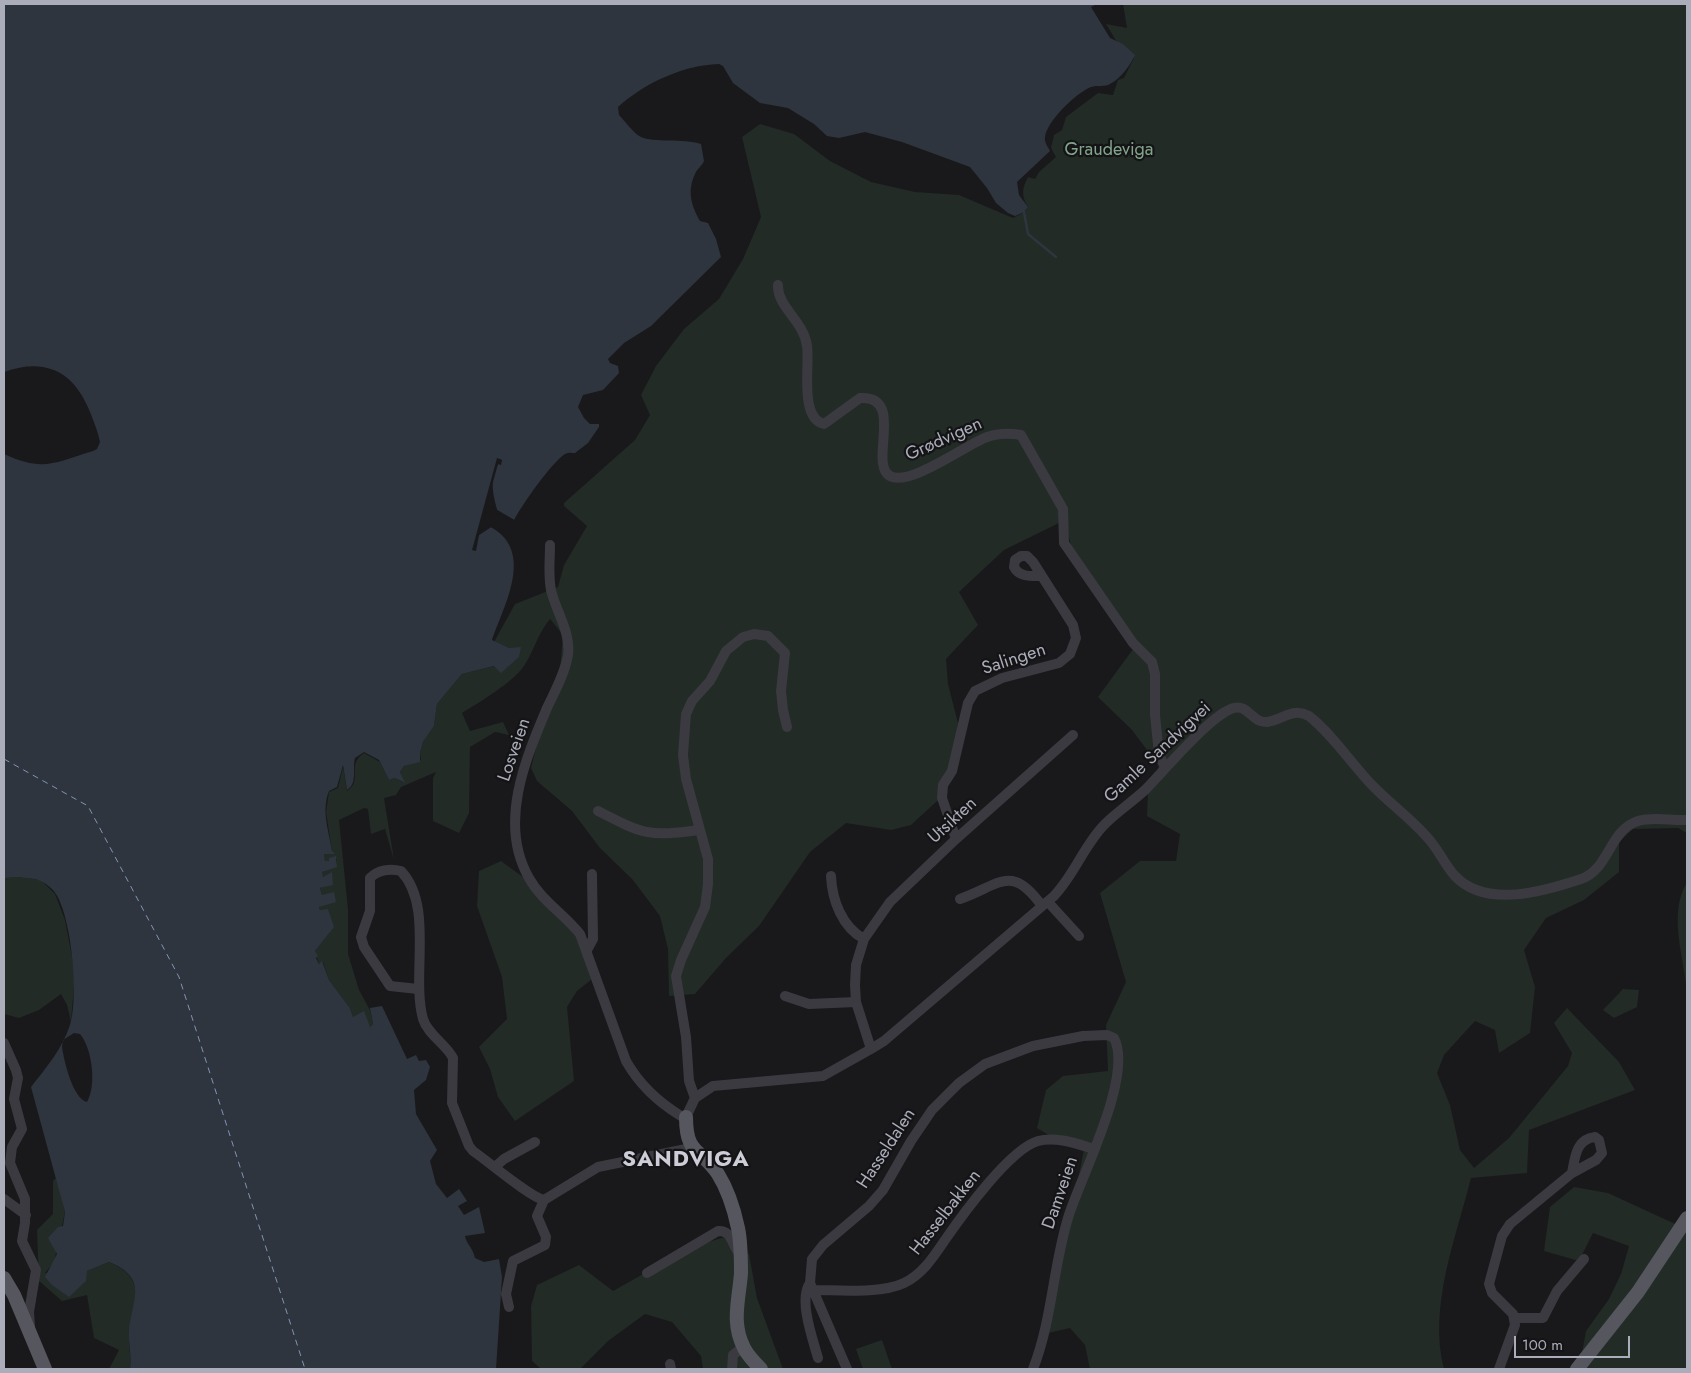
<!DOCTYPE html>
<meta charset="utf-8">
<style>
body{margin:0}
#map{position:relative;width:1691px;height:1373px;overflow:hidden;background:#19191b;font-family:Jost,sans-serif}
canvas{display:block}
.frame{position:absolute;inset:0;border:5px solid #abadba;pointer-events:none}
.scale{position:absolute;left:1514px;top:1336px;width:116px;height:22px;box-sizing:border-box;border:2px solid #abadba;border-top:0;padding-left:6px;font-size:15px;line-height:18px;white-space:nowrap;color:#abadba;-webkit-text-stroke:4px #141416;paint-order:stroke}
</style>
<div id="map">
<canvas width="1691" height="1373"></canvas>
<div class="frame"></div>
<div class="scale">100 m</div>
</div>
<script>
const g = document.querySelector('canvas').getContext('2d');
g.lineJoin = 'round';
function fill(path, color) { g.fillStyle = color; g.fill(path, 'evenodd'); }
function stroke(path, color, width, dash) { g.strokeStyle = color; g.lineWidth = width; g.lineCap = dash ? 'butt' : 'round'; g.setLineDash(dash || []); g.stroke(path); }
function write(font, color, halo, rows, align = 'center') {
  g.font = font + ' Jost,sans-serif'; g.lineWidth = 4.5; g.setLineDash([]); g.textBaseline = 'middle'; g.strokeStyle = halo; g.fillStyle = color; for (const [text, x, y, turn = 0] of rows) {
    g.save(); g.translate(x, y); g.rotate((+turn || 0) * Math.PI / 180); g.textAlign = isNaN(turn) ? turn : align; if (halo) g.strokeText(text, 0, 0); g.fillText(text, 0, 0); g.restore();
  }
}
const green = new Path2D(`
 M 1123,4 L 1687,4 L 1687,833 L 1678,828 L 1633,829 L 1619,842 L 1619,872 L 1584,900 L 1546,918 L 1524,950 L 1535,987 L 1530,1033 L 1499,1053 L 1495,1030 L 1475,1021 L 1444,1055 L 1437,1073 L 1450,1105 L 1460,1150 L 1474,1168 L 1509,1138 L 1568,1066 L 1572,1053 L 1554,1023 L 1567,1008 L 1619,1062 L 1635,1090 L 1529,1130 L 1527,1173 L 1471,1178 C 1456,1238 1428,1307 1444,1369 L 1090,1369 L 1085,1345 L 1070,1328 L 1048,1333 L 1084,1149 L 1052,1137 L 1037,1128 L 1046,1090 L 1063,1076 L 1108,1071 L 1106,1025 L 1126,982 L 1100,893 L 1140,861 L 1176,861 L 1180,834 L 1147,816 L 1148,792 L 1159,766 L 1132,730 L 1098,697 L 1136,645 L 1071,546 L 1065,520 L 1004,550 L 959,592 L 978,625 L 946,659 L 948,684 L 958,723 L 952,766 L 942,784 L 947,792 L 911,825 L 891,830 L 846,823 L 810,852 L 759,926 L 726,958 L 695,994 L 669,996 L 668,949 L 660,916 L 633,880 L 600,848 L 572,811 L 537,781 L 531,768 L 542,723 L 559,681 L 563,635 L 550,619 C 538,633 534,651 524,666 C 512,683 480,702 462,713 L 470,731 L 503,722 L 509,735 L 495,732 L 470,747 L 469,813 L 459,833 L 433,821 L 433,778 L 436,772 L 401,787 L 396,795 L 384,798 L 394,860 L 385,829 L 371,834 L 368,809 L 364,808 L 339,820 L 348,909 L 348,954 L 359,990 L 370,1010 L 373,1024 L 370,1027 L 353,1017 L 350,1008 L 329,980 L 323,962 L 319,964 L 315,951 L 329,933 L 319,907 L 322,895 L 320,888 L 333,884 L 326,876 L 322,877 L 322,872 L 336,865 L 337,859 L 325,862 L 324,854 L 334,854 L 332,851 L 326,812 L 329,792 L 338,788 L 343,767 L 347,791 C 364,779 345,766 364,753 L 380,762 L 389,780 L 395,778 L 404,783 L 400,772 L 404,766 L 421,760 L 420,753 L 423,742 L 434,726 L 437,704 L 462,674 L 495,666 L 509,648 L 494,642 L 515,604 L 558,587 L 564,565 L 587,526 L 564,506 L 564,503 L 635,440 L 650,415 L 641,395 L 656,366 L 684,329 L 719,299 L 743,259 L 761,217 L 742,137 L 760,124 L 794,134 L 830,161 L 871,182 L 915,192 L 959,195 L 1013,218 L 1024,212 L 1028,207 C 1021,196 1022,188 1028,177 L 1035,179 L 1039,172 L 1056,157 L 1051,148 L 1054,135 L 1062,130 L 1066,117 L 1098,93 L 1113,95 L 1118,80 L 1124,78 L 1134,58 L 1118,44 L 1106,24 L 1127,28 Z
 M 501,861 L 523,877 L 579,936 L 592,979 L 577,991 L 567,1007 L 574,1081 L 515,1121 L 498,1097 L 490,1069 L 479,1047 L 507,1019 L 502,977 L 477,906 L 479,871 Z
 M 11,876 L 41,880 L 55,894 L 65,920 L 75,973 L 71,1022 L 67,1005 L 61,994 L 39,1010 L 19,1018 L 4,1014 L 4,879 Z
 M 1687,882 L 1687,1030 C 1687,1015 1688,999 1686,984 C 1682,951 1669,912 1687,882 Z
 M 1623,989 L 1639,990 L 1637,1007 L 1614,1018 L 1603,1010 Z
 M 57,1177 L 65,1212 L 54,1262 L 45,1273 L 87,1271 L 109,1262 C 146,1278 135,1298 130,1330 C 127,1343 132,1356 130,1369 L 109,1369 L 119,1350 L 94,1338 L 87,1295 L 62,1301 L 39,1281 L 37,1230 L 53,1214 L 53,1181 Z
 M 1574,1187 L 1608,1193 L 1684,1228 L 1687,1223 L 1687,1369 L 1579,1369 L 1586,1331 L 1609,1299 L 1621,1274 L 1629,1246 L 1593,1233 L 1579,1261 L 1544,1251 L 1550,1207 Z
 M 725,1237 L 749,1254 L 757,1298 L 783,1369 L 703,1369 L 701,1356 L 672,1322 L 645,1314 L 608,1341 L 580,1369 L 541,1369 L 532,1361 L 531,1306 L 537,1285 L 579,1265 L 613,1291 L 691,1247 Z
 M 882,1340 L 892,1369 L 863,1369 L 856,1349 Z`);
const water = new Path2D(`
 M 4,4 L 1097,4 L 1091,7 L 1110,38 L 1123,44 L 1135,55 C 1130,66 1120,79 1110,84 C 1105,87 1097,85 1091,87 C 1076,93 1047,121 1045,137 C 1044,142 1048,147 1050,151 L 1017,182 L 1019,195 L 1028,207 L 1024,212 L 1015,216 L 1008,213 L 996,203 L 987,188 L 970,167 L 902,142 L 865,132 L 839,138 L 827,136 L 814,124 L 788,108 L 760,103 L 733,83 L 723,66 L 719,64 C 683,65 645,83 618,107 L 619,115 C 625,121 633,133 641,137 C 653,143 683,138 701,144 L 704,161 C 702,166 697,169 695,174 C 687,191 691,205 700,221 L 708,223 L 716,239 L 721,257 L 651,326 L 624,343 L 608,359 L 610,363 L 618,366 L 619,373 L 603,390 L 583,395 L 578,407 L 584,418 L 590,424 L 599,424 L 599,427 L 588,443 L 575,453 C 571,453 569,452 565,454 C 551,463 522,505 514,520 L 497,510 C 493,494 488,473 502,460 L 498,459 L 475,547 L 479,535 L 491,527 C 535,552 504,605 492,640 L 509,648 L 521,647 L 519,657 L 501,673 L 494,666 L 462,674 L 437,704 L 434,726 L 423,742 L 420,753 L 420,762 L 404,766 L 400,772 L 405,783 L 395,778 L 389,780 L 379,760 L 364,752 L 355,758 C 352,769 358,783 347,790 L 343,765 L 337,787 L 329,791 C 321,811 329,831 332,851 L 335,854 L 324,854 L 325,861 L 329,861 L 329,858 L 336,856 L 337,867 L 322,872 L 323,877 L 332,872 L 333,885 L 320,888 L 322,895 L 334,892 L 336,902 L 319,907 L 320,910 L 328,909 L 334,927 L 315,951 L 318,956 L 316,958 L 319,964 L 322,961 L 329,980 L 350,1008 L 353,1017 L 364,1011 L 370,1027 L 373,1024 L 370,1008 L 382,1006 L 407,1059 L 416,1055 L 419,1061 L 426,1060 L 430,1067 L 426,1080 L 414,1090 L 416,1114 L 437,1150 L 430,1161 L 436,1184 L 447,1198 L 459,1189 L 467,1201 L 458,1206 L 464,1215 L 479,1207 L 485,1233 L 465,1236 C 466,1243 473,1248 475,1258 L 484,1262 L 499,1259 L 502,1277 L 496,1369 L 130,1369 C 132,1356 128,1343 129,1330 C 133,1298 148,1278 109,1262 L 87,1271 L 86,1281 L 69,1297 L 52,1285 L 45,1277 L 57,1254 L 48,1238 L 58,1227 L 63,1226 L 65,1212 L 31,1087 C 46,1068 62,1049 70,1025 C 79,999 72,911 53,890 C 44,881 38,879 26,878 C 17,877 12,876 4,879 L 4,454 C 43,472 54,463 93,451 L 97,449 L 100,442 C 98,432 94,422 90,412 C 74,371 45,357 4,372 ZM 74,1033 L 80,1034 C 92,1048 97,1085 87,1102 C 73,1099 64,1061 62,1047 L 63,1040 Z`);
const pier = new Path2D(`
 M 497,458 L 502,460 L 501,465 L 498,464 L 491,489 L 497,510 L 516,521 L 513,522 L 495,512 L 490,494 L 480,531 L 491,524 L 504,531 L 506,535 L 491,527 L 479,535 L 476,551 L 472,550 Z`);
const stream = new Path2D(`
 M 1024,212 L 1028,234 L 1056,257`);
const ferry = new Path2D(`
 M 4,759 L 88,806 L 179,977 L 305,1369`);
const minor = new Path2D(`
 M 778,285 C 777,307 804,321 807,346 C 810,365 799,418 824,424 L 860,398 C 906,395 868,464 890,476 C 910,487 967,444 987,437 C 998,433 1010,433 1021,435 L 1063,509 L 1064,543 L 1133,643 L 1152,662 L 1155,674 L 1155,715 L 1159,754 L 1165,768
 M 550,545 C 550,560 548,575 551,590 C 556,612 571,632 568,655 C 565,673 555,691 547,708 C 525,760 498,824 529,878 C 541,900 564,914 580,934 L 626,1061 C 639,1084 658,1102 681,1116 L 686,1117 L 695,1098 L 713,1086 L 823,1076 L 871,1049 L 884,1041 L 1054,896 C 1075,874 1084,845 1105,824 C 1117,812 1132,802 1145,790 C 1163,772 1212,713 1234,708 C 1248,704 1252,723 1267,722 C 1283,720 1292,707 1309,716 C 1333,735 1350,762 1371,784 C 1388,802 1409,817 1426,836 C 1438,848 1444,864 1455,876 C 1486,909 1545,891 1581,879 C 1609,870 1609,830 1638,821 C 1654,816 1671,821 1687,820
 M 598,811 C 643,834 648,837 699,830
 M 956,839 L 942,798 L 943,785 L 952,771 L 968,703 L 975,691 L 1002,678 L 1059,663 L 1070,654 L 1076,638 L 1073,625 L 1033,562 L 1027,556 L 1021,556 L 1015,560 L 1014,567 C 1019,577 1030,576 1041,576
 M 831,876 C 832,900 842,927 864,939
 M 960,899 C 1000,885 1011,863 1042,906
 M 1048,902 L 1079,936
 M 587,950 L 593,939 L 592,874
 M 418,989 L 390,986 L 364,947 L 361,937 L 370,911 L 370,878 C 378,870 390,868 401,871 C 434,906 411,975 423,1019 C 428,1035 446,1044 453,1058 L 452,1103 L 469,1146 L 473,1151 C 489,1162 530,1197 544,1200 L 598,1167 L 691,1148
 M 785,996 L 809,1004 L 856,1002
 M 4,1043 L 16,1070 L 18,1078 L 14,1099 L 22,1129 L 12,1147 L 10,1163 L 25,1199 L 25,1223 L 22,1241 L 36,1270 L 29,1312 L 30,1326
 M 871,1049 L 856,1002 L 855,985 L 856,965 L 864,939 L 890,902 L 956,839 L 1073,735
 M 695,1098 L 689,1081 L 686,1037 L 676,976 L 681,960 L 705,907 L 708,884 L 708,859 L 686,779 L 683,755 L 686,714 L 692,701 L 710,681 L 726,651 L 743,637 L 754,634 L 768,636 L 785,653 L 781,691 L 783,710 L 787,727
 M 496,1166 L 504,1159 L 535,1142
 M 4,1199 L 26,1215
 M 647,1273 L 718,1231 C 733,1230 731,1246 740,1254
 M 810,1283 C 798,1299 813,1340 818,1358
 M 813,1290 C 838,1290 882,1294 904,1283 C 923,1274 934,1256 945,1240 C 963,1214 1010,1149 1038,1141 C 1056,1136 1078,1144 1094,1149
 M 509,1307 L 506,1294 L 513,1261 L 545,1245 L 546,1237 L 537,1216 L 544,1200
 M 1515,1318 L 1543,1318 L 1557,1291 L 1584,1259
 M 670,1364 L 671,1369
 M 732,1369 L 733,1355 L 743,1347
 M 847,1369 L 810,1283 L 812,1259 L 823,1245 L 869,1206 L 883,1190 L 911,1141 L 932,1110 L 959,1083 L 985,1064 L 1033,1046 L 1083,1036 L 1107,1035 L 1114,1038 C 1134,1076 1080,1178 1068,1218 C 1053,1267 1052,1321 1033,1369
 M 1499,1369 L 1515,1325 L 1513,1314 L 1492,1293 L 1489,1284 L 1502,1236 L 1510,1224 L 1572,1173 L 1596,1160 L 1602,1153 L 1599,1140 L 1595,1137 C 1576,1139 1575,1157 1572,1173`);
const major = new Path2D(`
 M 686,1117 C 686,1156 701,1148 718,1174 C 728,1190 734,1209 738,1228 C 741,1242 741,1258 741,1273 C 739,1300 731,1323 744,1348 C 748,1356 755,1363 761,1369
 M 4,1278 L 14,1295 L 45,1369
 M 1577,1369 L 1638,1292 L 1687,1218`);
const parkNames = [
 ["Graudeviga",1109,151]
];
const streetNames = [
 ["Grødvigen",944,440,-24],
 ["Salingen",1014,660,-18],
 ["Losveien",515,750,-71],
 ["Gamle Sandvigvei",1158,753,-43],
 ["Utsikten",953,821,-43],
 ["Hasseldalen",887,1149,-57],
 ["Damveien",1061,1193,-71],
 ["Hasselbakken",946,1213,-52]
];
const districtNames = [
 ["SANDVIGA",686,1161]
];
fill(green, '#222b25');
fill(water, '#2e353f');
fill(pier, '#19191b');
stroke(stream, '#2e353f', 2.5);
stroke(ferry, '#8394b5', 1, [6, 5]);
stroke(minor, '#3a3a40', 10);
stroke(major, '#56565f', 14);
write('18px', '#82a58b', '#141416', parkNames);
write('18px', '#abadba', '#141416', streetNames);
g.letterSpacing = '1px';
write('bold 22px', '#cccdd6', '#141416', districtNames);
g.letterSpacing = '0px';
</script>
